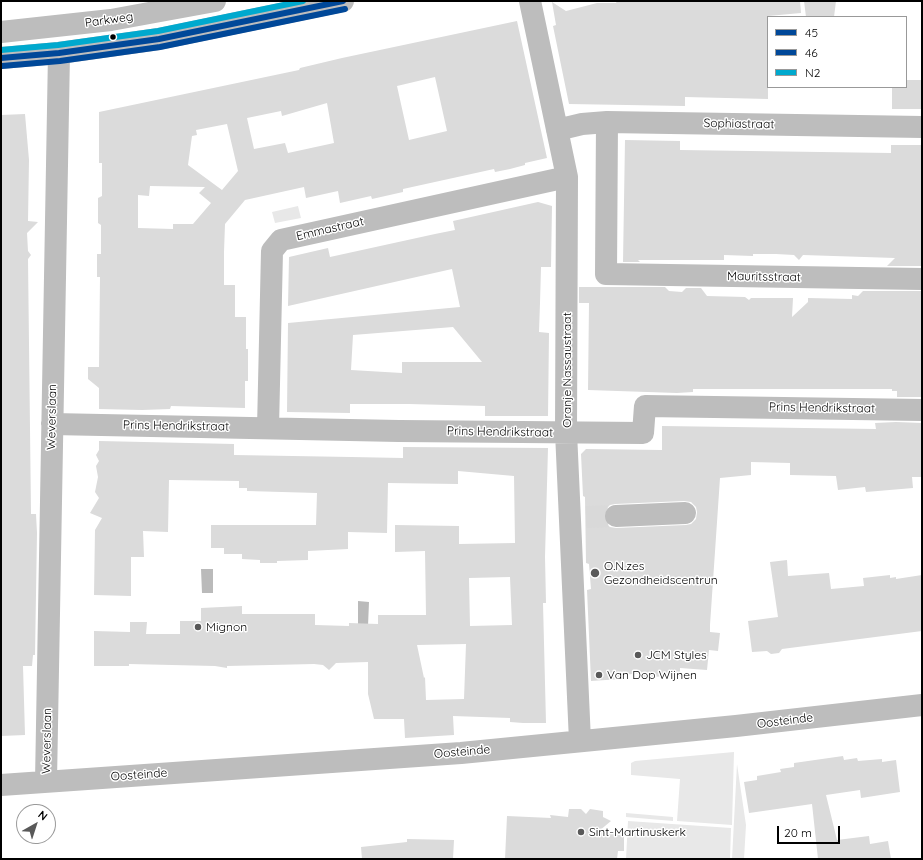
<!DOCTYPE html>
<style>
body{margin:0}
#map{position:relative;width:923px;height:860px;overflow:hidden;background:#fff;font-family:Quicksand,sans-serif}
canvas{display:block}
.frame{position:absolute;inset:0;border:2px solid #000;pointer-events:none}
.legend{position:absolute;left:767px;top:16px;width:140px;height:72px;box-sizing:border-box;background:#fff;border:1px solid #999;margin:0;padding:5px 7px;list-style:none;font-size:12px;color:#000}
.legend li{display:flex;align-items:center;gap:8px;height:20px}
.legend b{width:20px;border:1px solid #999}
.north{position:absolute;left:16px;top:804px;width:40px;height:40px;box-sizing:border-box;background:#fff;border:1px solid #999;border-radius:50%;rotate:39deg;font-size:11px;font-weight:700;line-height:16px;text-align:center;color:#000}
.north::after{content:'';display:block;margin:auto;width:14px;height:18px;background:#595959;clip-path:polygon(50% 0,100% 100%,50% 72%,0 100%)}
.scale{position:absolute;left:777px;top:826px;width:63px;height:18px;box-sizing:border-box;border:2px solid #000;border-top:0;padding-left:5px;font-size:12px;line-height:14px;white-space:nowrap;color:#000;-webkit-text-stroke:3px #fff;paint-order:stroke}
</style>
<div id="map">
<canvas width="923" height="860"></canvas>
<div class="frame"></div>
<ul class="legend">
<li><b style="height:5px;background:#004899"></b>45</li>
<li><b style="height:5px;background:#004899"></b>46</li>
<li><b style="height:5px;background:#00a9ce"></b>N2</li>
</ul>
<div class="north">N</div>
<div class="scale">20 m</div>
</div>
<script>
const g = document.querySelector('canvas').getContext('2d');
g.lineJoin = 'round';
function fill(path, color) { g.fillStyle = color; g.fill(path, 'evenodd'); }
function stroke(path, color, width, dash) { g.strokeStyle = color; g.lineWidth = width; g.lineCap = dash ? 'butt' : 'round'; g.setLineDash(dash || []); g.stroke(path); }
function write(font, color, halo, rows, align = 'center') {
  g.font = font + ' Quicksand,sans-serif'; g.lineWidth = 3; g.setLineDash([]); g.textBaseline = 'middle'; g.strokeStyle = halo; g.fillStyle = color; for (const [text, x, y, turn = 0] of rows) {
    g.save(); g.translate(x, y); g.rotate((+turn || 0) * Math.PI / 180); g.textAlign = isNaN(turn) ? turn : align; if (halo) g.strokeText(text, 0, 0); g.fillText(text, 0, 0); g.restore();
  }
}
const green = new Path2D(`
 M 298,206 L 301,218 L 275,223 L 272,212 Z
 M 734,752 L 732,825 L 677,821 L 680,779 L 631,775 L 631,763 L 635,761 Z
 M 737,764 L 746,825 L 744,859 L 732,859 Z
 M 626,813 L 673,817 L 673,821 L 626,817 Z
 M 628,821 L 731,828 L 730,859 L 626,859 Z`);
const water = new Path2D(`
 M 201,569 L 213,569 L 213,593 L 202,593 Z
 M 358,601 L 369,602 L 368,626 L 358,626 Z`);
const building = new Path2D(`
 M 617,1 L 800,1 L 801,13 L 768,16 L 768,99 L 685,97 L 685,106 L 569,104 L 553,26 L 556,25 L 552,2 L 566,11 L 597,3 L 616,3 Z
 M 804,1 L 836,1 L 834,17 L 806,17 Z
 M 517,21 L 547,158 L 525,163 L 525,165 L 510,169 L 495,172 L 494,169 L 403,189 L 403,192 L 372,199 L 371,196 L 340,203 L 338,191 L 306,198 L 304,187 L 245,200 L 225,224 L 224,252 L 224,285 L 235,285 L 235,317 L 246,317 L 246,349 L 248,349 L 248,381 L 245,381 L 245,408 L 171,406 L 170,409 L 142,410 L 99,409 L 99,388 L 88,379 L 88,367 L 99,367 L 100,277 L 97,277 L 97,254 L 101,254 L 101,225 L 98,223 L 98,198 L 102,196 L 102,163 L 99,163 L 99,112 L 299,70 L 300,68 L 342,58 ZM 435,77 L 447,131 L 409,140 L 397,86 ZM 327,103 L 334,143 L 288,153 L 285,143 L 254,149 L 247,118 L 281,111 L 282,116 ZM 227,124 L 238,171 L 222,190 L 188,165 L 192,136 L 197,135 L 196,130 ZM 150,186 L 205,187 L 199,193 L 211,203 L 193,224 L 173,224 L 173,229 L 138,228 L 138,195 L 149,196 Z
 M 906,80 L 922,80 L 922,109 L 892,109 L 892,87 L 906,87 Z
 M 25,114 L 29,160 L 28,221 L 38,222 L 27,233 L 28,251 L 31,255 L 28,259 L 31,514 L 36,514 L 37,533 L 35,655 L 33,655 L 32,666 L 23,666 L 25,735 L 1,736 L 1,691 L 2,691 L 1,115 Z
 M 625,140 L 680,141 L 680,150 L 891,153 L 891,145 L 922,145 L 922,266 L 887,266 L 895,258 L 803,255 L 799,260 L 794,255 L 776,254 L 753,254 L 753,256 L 724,255 L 724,260 L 638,260 L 640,262 L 623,262 Z
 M 538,202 L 552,206 L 551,267 L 541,267 L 540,303 L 539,332 L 549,333 L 548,416 L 485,416 L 485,406 L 409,404 L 350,404 L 350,413 L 287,412 L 288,323 L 460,307 L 452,269 L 288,306 L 289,257 L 328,248 L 330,257 L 435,234 L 455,230 L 453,221 ZM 453,327 L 482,362 L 402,362 L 402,373 L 351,370 L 353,335 Z
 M 579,287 L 665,287 L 669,291 L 682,292 L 686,288 L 701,288 L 707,296 L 745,297 L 749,300 L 751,298 L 793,298 L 792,317 L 808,302 L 808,298 L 852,299 L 852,295 L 858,296 L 863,291 L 922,291 L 922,397 L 897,397 L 897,391 L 892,391 L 892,389 L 693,389 L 693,392 L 677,393 L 588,390 L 589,303 L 579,303 Z
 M 896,422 L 922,423 L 922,477 L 912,477 L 913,488 L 866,492 L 865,487 L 838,490 L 836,476 L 790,475 L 790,463 L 751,462 L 751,475 L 720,478 L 710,625 L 710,632 L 720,633 L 718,651 L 709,650 L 707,670 L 680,668 L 680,676 L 644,677 L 642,673 L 623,675 L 621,679 L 591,681 L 587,590 L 591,589 L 589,564 L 586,563 L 585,497 L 583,496 L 581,454 L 586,449 L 662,450 L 662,426 L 876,429 L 875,423 ZM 684,501 L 691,502 L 696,507 L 697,512 L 696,519 L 691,524 L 686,525 L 616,528 L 610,527 L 605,522 L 604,517 L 605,510 L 610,505 L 615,504 Z
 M 99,441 L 234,444 L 234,455 L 351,457 L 403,458 L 403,447 L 548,448 L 545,557 L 546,603 L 543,603 L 546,723 L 523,723 L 510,722 L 510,718 L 453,716 L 454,735 L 405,738 L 404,719 L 374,719 L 368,694 L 368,662 L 336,663 L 329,670 L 323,665 L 314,664 L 227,666 L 227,668 L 215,666 L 129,664 L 129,666 L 94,666 L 94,631 L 130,632 L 130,622 L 147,622 L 146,634 L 180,634 L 180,621 L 201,621 L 201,608 L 242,606 L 242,614 L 315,614 L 315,625 L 349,626 L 349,623 L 378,624 L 378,615 L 426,615 L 425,551 L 395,552 L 395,525 L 459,526 L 459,544 L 515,543 L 514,476 L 458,471 L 458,484 L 388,483 L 387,533 L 348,532 L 348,549 L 308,551 L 308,560 L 277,561 L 277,563 L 260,563 L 260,560 L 242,559 L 242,554 L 224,554 L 224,548 L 211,548 L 211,525 L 316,525 L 317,493 L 247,491 L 247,488 L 239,488 L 239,481 L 169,480 L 168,532 L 143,531 L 144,557 L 131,557 L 131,596 L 94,595 L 95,530 L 102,518 L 90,513 L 99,498 L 95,492 L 98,477 L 96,466 L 99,461 L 96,455 L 99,450 ZM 510,577 L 512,625 L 470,626 L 469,578 ZM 466,644 L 464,699 L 426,700 L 425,677 L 424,678 L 417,645 Z
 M 787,560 L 788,576 L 829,573 L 831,589 L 864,586 L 863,578 L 890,575 L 890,578 L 896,577 L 896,579 L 922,575 L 922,631 L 782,649 L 779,653 L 771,654 L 767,651 L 752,652 L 748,621 L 778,617 L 770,562 Z
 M 843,756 L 844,760 L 857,758 L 858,761 L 882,759 L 882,762 L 896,760 L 900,792 L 861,798 L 860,790 L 826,795 L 837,840 L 869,836 L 870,844 L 888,841 L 891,859 L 818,859 L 812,804 L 749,813 L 744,782 L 757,780 L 757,776 L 781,772 L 780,769 L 794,767 L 794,763 Z
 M 569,809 L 581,809 L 586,814 L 590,809 L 603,811 L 603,817 L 611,821 L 599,831 L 624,835 L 624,851 L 618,851 L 617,859 L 505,859 L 507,816 L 551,818 L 550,815 L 568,817 Z
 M 407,839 L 454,840 L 453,859 L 362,859 L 361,847 L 407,842 Z`);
const minorTunnel = new Path2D(`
 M 586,517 L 616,516`);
const minor = new Path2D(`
 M 530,1 L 567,177 L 566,432 L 580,741
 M 1,32 L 111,20 L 215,1
 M 1,58 L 59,53 L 159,39 L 343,1
 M 607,122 L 606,274 L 922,279
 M 557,130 L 582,124 L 607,122 L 922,127
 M 52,424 L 399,431 L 643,433 L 645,406 L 922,410
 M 268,428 L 272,251 L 281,240 L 567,177
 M 616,516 L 685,513
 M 46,781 L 59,53
 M 1,785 L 461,753 L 736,726 L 922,705`);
const bus1 = new Path2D(`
 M 1,58 L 59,53 L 159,39 L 343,1`);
const bus2 = new Path2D(`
 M 2,66 L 60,61 L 160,47 L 345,9`);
const bus3 = new Path2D(`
 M 1,50 L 58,45 L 158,31 L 303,1`);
const markers = [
 [113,37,3.5,"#000"],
 [595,573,5,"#595959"],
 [198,627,4,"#595959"],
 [638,655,4,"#595959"],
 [599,675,4,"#595959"],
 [581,832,4,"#595959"]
];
const streetNames = [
 ["Parkweg",109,20,-8],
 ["Sophiastraat",739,124,1],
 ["Emmastraat",330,229,-13],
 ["Mauritsstraat",764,277,1],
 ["Oranje Nassaustraat",567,370,-90],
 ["Prins Hendrikstraat",822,408,1],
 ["Weverslaan",52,417,-89],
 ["Prins Hendrikstraat",176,426,1],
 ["Prins Hendrikstraat",500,432,1],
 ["Oosteinde",785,721,-7],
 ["Weverslaan",47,741,-89],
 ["Oosteinde",462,752,-5],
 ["Oosteinde",139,775,-4]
];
const poiNames = [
 ["O.N.zes",604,566],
 ["Gezondheidscentrun",604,580],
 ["Mignon",206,627],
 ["JCM Styles",646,655],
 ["Van Dop Wijnen",607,675],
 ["Sint-Martinuskerk",589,832]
];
fill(green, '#e8e8e8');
fill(water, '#bababa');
fill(building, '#dbdbdb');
stroke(minorTunnel, '#d9d9d9', 22, [22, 11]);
stroke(minor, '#bdbdbd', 22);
stroke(bus1, '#004899', 6);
stroke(bus2, '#004899', 6);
stroke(bus3, '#00a9ce', 6);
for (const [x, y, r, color] of markers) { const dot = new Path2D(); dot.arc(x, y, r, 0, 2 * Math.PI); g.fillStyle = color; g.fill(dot); stroke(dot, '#fff', 1.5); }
write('12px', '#000', '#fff', streetNames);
write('12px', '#000', '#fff', poiNames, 'left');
</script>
